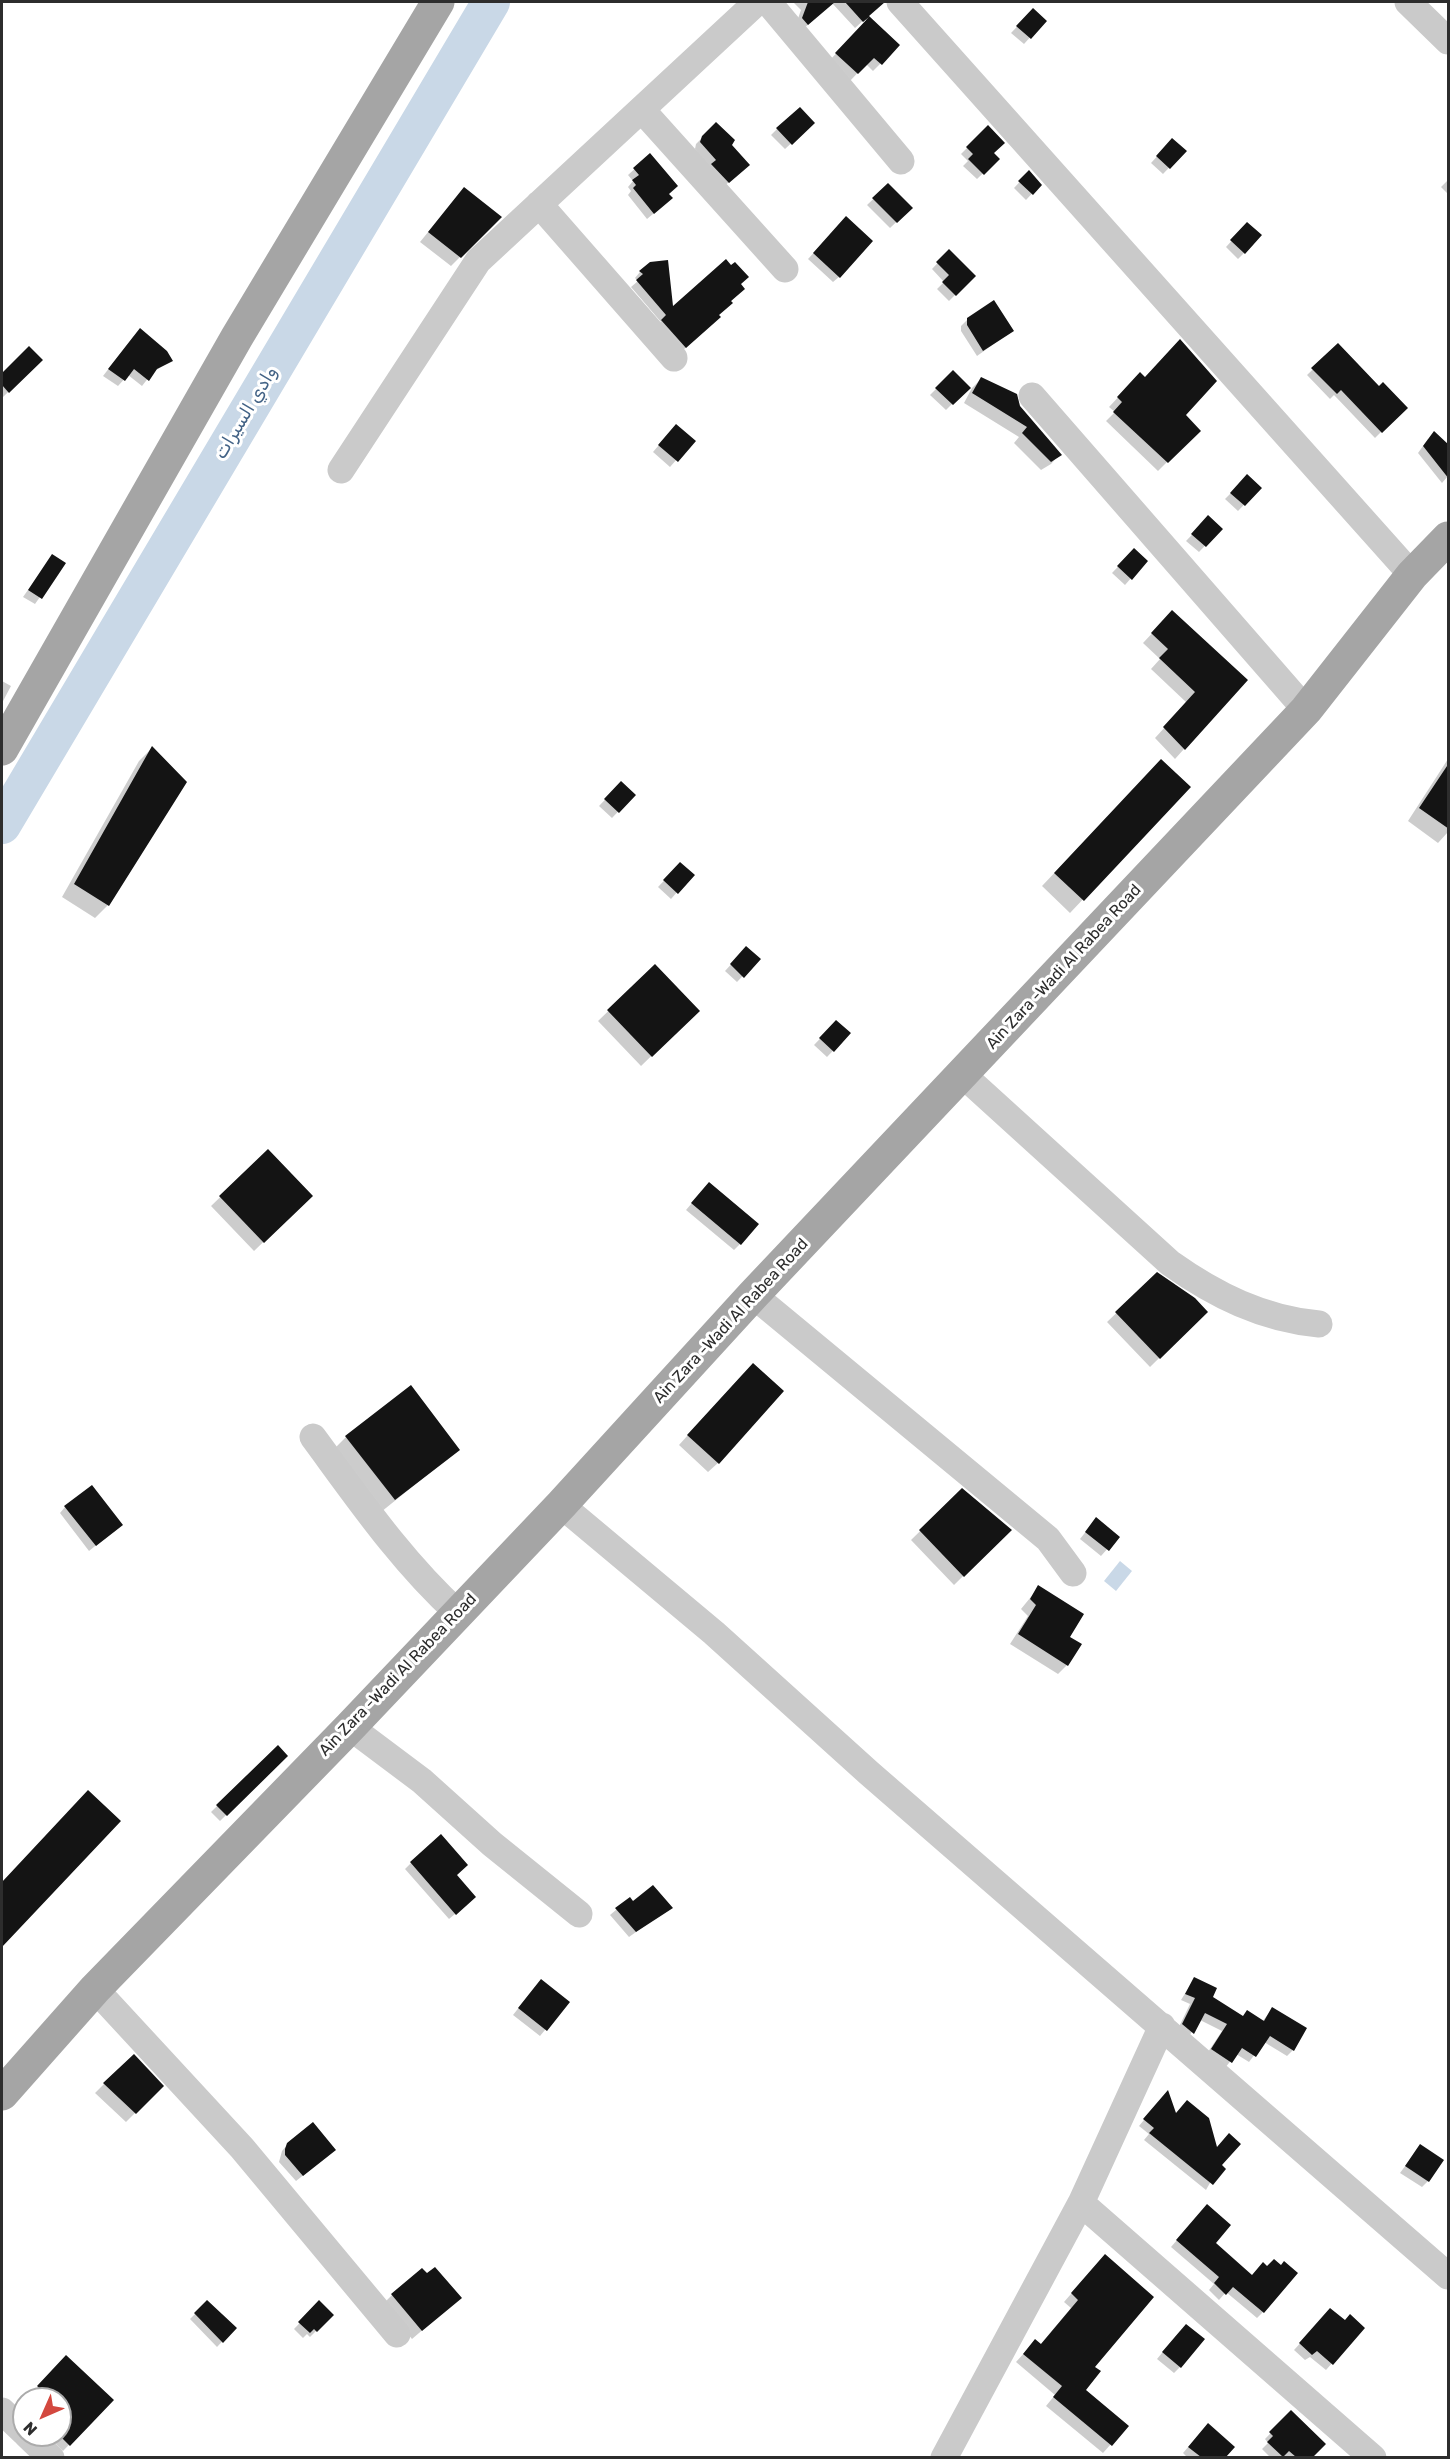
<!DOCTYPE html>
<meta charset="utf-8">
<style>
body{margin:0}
#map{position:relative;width:1450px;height:2459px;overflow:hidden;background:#fff;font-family:Rubik,sans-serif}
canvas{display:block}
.frame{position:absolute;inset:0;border:3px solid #2d2d2d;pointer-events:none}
.north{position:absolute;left:12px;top:2387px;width:60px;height:60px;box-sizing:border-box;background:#fff;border:2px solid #ababab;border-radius:50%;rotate:225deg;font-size:16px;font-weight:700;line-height:24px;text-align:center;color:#2d2d2d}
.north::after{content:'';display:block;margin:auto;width:21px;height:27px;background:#d3483f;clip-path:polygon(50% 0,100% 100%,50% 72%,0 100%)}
</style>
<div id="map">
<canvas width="1450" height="2459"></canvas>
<div class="frame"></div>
<div class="north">N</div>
</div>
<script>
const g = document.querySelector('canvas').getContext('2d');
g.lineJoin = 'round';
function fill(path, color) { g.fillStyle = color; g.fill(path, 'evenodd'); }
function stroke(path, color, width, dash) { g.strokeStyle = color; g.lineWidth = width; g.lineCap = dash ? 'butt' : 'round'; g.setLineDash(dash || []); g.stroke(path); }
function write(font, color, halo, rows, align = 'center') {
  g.font = font + ' Rubik,"Noto Naskh Arabic",sans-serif'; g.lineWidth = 6; g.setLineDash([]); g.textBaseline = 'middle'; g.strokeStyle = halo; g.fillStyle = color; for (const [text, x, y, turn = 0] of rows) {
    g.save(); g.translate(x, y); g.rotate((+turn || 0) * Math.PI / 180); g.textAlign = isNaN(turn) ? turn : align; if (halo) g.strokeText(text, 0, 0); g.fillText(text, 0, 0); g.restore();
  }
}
const water = new Path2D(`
 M 1120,1561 L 1132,1571 L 1116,1591 L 1104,1581 Z`);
const shadow = new Path2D(`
 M 793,2 L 883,2 L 867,17 L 898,46 L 873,71 L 866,64 L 850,81 L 829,61 L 867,21 L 865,19 L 855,28 L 832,3 L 800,32 L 795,27 L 801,10 Z
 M 1033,10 L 1045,21 L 1024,44 L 1011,33 Z
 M 813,123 L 785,149 L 771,135 L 777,129 Z
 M 716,124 L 731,145 L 742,171 L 722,188 L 695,149 L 696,144 Z
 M 988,127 L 992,153 L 998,159 L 977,179 L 963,166 L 968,161 L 961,154 Z
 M 1172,140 L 1185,151 L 1163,174 L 1151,163 Z
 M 650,155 L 667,194 L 665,204 L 647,219 L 628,195 L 631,191 L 628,187 L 633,181 L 628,175 Z
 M 1029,172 L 1040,185 L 1026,200 L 1014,188 Z
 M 1448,180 L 1448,194 L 1441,187 Z
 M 888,185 L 911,208 L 890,228 L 867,205 Z
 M 455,199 L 500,217 L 451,266 L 420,242 Z
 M 846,218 L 839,277 L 833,282 L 808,259 Z
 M 1247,224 L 1244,253 L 1238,259 L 1226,247 Z
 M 949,251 L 974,276 L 949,301 L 937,289 L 944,282 L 932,269 Z
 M 667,262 L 671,309 L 739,284 L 743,289 L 717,316 L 713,322 L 680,353 L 656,327 L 661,322 L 631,287 L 638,281 L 635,278 L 640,272 Z
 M 968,319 L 1012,331 L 977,356 L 961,331 L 961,326 Z
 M 134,336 L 171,361 L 153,372 L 142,386 L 128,375 L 118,386 L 103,376 Z
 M 1338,345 L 1379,388 L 1406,407 L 1375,438 L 1334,395 L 1330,399 L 1307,375 Z
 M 29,348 L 41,360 L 2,398 L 2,375 Z
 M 953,372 L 968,388 L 946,410 L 930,395 Z
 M 1140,374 L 1198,431 L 1158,471 L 1106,421 L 1115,412 L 1109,407 Z
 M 981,379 L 1019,407 L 1060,454 L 1051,464 L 1041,470 L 1014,443 L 1019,437 L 964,403 L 972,388 Z
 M 670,432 L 693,441 L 670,467 L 653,452 Z
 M 1428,439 L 1448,476 L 1442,483 L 1418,453 Z
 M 1247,477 L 1260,488 L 1238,511 L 1225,499 Z
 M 1208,518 L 1221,529 L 1199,552 L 1186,541 Z
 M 1134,550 L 1146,561 L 1125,585 L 1112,573 Z
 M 52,556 L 64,563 L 35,604 L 23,597 Z
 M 1172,612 L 1246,680 L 1175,759 L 1155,738 L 1187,703 L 1151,669 L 1160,659 L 1143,643 Z
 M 2,681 L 11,686 L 2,703 Z
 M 152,748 L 108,905 L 95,918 L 62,897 L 139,761 Z
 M 1448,759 L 1448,832 L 1438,843 L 1408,821 Z
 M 1148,774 L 1189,787 L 1070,913 L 1042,886 Z
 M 621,783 L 634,795 L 612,818 L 599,806 Z
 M 680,864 L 692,875 L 671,899 L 658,887 Z
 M 746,948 L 759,959 L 737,982 L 725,971 Z
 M 655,966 L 698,1011 L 641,1066 L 598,1021 Z
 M 836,1022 L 849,1034 L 827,1057 L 814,1045 Z
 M 268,1151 L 311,1196 L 254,1251 L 211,1206 Z
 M 703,1190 L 740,1244 L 734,1250 L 686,1210 Z
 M 1157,1274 L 1206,1312 L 1150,1367 L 1107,1322 Z
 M 743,1374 L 718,1463 L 708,1472 L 679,1445 Z
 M 346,1437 L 458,1450 L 381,1512 L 333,1450 Z
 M 962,1490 L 1010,1530 L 954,1585 L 911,1540 Z
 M 65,1507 L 121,1525 L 89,1551 L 60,1513 Z
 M 1091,1525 L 1118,1537 L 1101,1556 L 1080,1539 Z
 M 1039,1587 L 1068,1637 L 1067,1665 L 1058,1674 L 1010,1644 L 1028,1616 L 1021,1609 Z
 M 278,1747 L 286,1756 L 220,1821 L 211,1812 Z
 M 77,1804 L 118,1821 L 2,1945 L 2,1884 Z
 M 411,1863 L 455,1875 L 468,1903 L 449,1919 L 405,1869 Z
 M 629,1899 L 632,1903 L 671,1907 L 629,1937 L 610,1915 Z
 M 1194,1979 L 1211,1997 L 1242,2017 L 1262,2022 L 1272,2009 L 1293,2050 L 1287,2056 L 1264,2042 L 1249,2062 L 1236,2054 L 1225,2068 L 1206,2055 L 1222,2031 L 1200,2020 L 1187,2039 L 1177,2031 L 1190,2004 L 1181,2000 Z
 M 535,1987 L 568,2002 L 540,2036 L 513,2015 Z
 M 104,2084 L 162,2086 L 126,2122 L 95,2093 Z
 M 1162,2098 L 1220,2165 L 1206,2190 L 1144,2140 L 1149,2134 L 1139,2126 Z
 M 288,2144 L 328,2156 L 296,2181 L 279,2162 L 282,2151 Z
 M 1420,2146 L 1428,2181 L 1422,2187 L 1400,2173 Z
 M 1201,2212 L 1214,2244 L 1251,2277 L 1263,2312 L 1257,2318 L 1226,2292 L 1219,2300 L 1209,2290 L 1214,2284 L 1171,2247 Z
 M 1097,2264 L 1093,2367 L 1083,2390 L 1127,2426 L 1103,2453 L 1046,2406 L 1055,2395 L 1016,2362 L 1035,2341 L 1040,2345 L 1071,2308 L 1064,2302 Z
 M 392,2295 L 460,2298 L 412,2339 L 383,2304 Z
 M 207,2302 L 235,2328 L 217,2347 L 190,2319 Z
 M 319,2303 L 332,2315 L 310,2337 L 307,2334 L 303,2338 L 294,2329 Z
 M 1325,2316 L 1363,2328 L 1326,2370 L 1310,2357 L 1305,2360 L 1294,2350 Z
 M 1180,2331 L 1180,2367 L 1174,2373 L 1157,2359 Z
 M 66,2357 L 112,2400 L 63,2451 L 51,2439 L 60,2435 L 65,2424 L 60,2419 L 60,2399 L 39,2399 L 32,2393 Z
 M 1291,2412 L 1324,2444 L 1311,2458 L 1271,2458 L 1262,2449 L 1268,2443 L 1265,2439 Z
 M 1202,2431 L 1233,2447 L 1224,2458 L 1188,2458 L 1183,2453 Z`);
const river = new Path2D(`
 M 2,825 L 491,2`);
const building = new Path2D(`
 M 808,2 L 835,2 L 808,25 L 802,18 Z
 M 845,2 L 885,2 L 869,16 L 900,45 L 882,65 L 874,58 L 858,74 L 835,53 L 869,17 L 863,22 Z
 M 1033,8 L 1047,21 L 1031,39 L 1016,26 Z
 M 800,107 L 815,123 L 792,145 L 776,128 Z
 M 716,122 L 735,140 L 732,145 L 750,165 L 729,183 L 711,164 L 716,160 L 700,142 L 702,136 Z
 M 988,125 L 1005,143 L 994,153 L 1000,159 L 984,175 L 968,159 L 973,154 L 966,147 Z
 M 1172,138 L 1187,151 L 1170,169 L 1156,156 Z
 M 650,153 L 678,186 L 669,194 L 673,198 L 654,214 L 633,188 L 636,185 L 632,180 L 639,175 L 633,168 Z
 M 1029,170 L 1042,185 L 1033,195 L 1018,181 Z
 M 888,183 L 913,208 L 897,223 L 872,198 Z
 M 464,187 L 502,217 L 461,258 L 428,232 Z
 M 846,216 L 873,241 L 840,278 L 813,253 Z
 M 1247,222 L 1262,235 L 1245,254 L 1230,240 Z
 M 949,249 L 976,276 L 956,296 L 942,282 L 949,275 L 936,262 Z
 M 726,259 L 731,265 L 735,262 L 749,277 L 741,284 L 745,289 L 731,301 L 733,303 L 719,315 L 721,317 L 686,348 L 661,320 L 666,315 L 636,280 L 643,274 L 639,271 L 650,262 L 668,260 L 673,306 Z
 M 994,300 L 1014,331 L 983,351 L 967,325 L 967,318 Z
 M 140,328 L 167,351 L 173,361 L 157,369 L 149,381 L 134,369 L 125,381 L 108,369 Z
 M 1180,339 L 1217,381 L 1186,415 L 1201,431 L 1168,463 L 1113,412 L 1122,402 L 1117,397 L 1140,372 L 1145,377 Z
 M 1338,343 L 1379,386 L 1383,382 L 1408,408 L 1382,433 L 1341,390 L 1337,394 L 1311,368 Z
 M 29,346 L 43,360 L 9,393 L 2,385 L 2,373 Z
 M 953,370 L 971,388 L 953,405 L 935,388 Z
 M 981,377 L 1017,394 L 1020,406 L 1062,455 L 1051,462 L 1022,433 L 1027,427 L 972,393 Z
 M 676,424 L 696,441 L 678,462 L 658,445 Z
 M 1434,431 L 1449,445 L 1449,479 L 1423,446 Z
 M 1247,474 L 1262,488 L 1245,506 L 1230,493 Z
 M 1208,515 L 1223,529 L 1206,547 L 1191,534 Z
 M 1134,548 L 1148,561 L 1132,580 L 1117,566 Z
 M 52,554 L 66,563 L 42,599 L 28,590 Z
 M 1172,610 L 1248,680 L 1185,750 L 1163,727 L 1195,692 L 1159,658 L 1168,649 L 1151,633 Z
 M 152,746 L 187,782 L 109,906 L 74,884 Z
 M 1161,759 L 1191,787 L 1084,901 L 1054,873 Z
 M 1449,763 L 1449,829 L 1419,808 Z
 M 621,781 L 636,795 L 619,813 L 604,799 Z
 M 680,862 L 695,875 L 678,894 L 663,880 Z
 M 746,946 L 761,959 L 744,978 L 730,964 Z
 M 655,964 L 700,1011 L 652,1057 L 607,1010 Z
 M 836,1020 L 851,1033 L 834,1052 L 819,1038 Z
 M 268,1149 L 313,1196 L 264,1243 L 219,1196 Z
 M 709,1182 L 759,1224 L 741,1245 L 691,1203 Z
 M 1157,1272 L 1195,1298 L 1208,1312 L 1160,1359 L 1115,1312 Z
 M 753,1363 L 784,1391 L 719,1464 L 687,1435 Z
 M 411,1385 L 460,1450 L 395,1500 L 345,1436 Z
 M 92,1485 L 123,1525 L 96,1546 L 64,1506 Z
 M 962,1488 L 1012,1530 L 964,1577 L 919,1530 Z
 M 1096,1517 L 1120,1537 L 1109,1551 L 1085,1532 Z
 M 1038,1585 L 1084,1614 L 1070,1637 L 1082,1644 L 1068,1666 L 1018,1634 L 1036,1605 L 1030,1599 Z
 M 278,1745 L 288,1756 L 227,1816 L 216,1805 Z
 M 88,1790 L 121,1821 L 2,1947 L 2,1882 Z
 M 441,1834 L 468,1865 L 457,1875 L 476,1897 L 456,1915 L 410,1862 Z
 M 653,1885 L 673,1908 L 636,1932 L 615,1908 L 630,1897 L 633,1901 Z
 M 1194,1977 L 1217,1988 L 1213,1997 L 1243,2016 L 1247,2010 L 1264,2021 L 1272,2007 L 1307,2028 L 1294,2051 L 1270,2036 L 1256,2057 L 1242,2048 L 1232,2063 L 1211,2049 L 1227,2024 L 1205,2013 L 1194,2034 L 1182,2024 L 1195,1998 L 1185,1994 Z
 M 541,1979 L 570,2002 L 547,2031 L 518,2008 Z
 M 134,2054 L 164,2086 L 136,2114 L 103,2083 Z
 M 1168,2090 L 1176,2113 L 1187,2100 L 1209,2118 L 1217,2147 L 1229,2133 L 1241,2144 L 1222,2165 L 1226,2169 L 1213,2185 L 1149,2133 L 1154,2128 L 1143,2119 Z
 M 313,2122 L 336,2150 L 303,2176 L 285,2155 L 285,2149 L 287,2143 Z
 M 1420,2144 L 1444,2160 L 1429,2182 L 1405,2166 Z
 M 1207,2204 L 1231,2225 L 1216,2243 L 1252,2275 L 1263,2262 L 1267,2266 L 1274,2259 L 1281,2265 L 1284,2261 L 1298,2273 L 1264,2313 L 1233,2287 L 1226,2295 L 1214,2283 L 1219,2277 L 1176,2240 Z
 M 1105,2254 L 1154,2297 L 1095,2367 L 1101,2371 L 1086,2390 L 1129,2426 L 1112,2446 L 1053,2397 L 1062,2386 L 1023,2354 L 1035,2339 L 1041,2344 L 1078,2300 L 1071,2293 Z
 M 435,2267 L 462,2298 L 422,2331 L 391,2294 L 422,2268 L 427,2273 Z
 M 207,2300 L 237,2328 L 223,2343 L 194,2313 Z
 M 319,2300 L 334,2315 L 317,2332 L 314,2329 L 310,2333 L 298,2322 Z
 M 1330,2308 L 1345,2320 L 1350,2314 L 1365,2328 L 1333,2365 L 1317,2351 L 1312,2355 L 1299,2343 Z
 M 1186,2324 L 1205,2339 L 1181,2368 L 1162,2352 Z
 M 66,2355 L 114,2400 L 70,2446 L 59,2435 L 60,2428 L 70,2417 L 60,2407 L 60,2399 L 51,2399 L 37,2386 Z
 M 1291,2410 L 1326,2444 L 1313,2457 L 1296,2457 L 1289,2451 L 1283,2457 L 1267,2442 L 1273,2436 L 1269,2432 Z
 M 1208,2423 L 1235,2447 L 1226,2457 L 1201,2457 L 1188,2447 Z`);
const minor = new Path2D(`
 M 768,2 L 901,161
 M 900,2 L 1412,575
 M 1408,2 L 1448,41
 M 642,110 L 785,269
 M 539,204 L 674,358
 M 1032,396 L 1306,710
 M 341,470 L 478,261 L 757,2
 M 963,1075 L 1170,1263 C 1215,1295 1263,1319 1319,1324
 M 753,1295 L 1048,1539 L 1073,1573
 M 313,1437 C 358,1498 401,1561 458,1613
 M 561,1505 L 714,1633 L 869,1773 L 1448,2276
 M 350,1727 L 422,1781 L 492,1844 L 579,1914
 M 95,1989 L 242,2148 L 397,2334
 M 1162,2026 L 1081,2203 L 1373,2458
 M 2,2411 L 24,2432
 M 27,2435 L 51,2458
 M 944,2458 L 1081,2203`);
const major = new Path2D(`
 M 2,749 L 237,337 L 438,2
 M 2,2094 L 95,1989 L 350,1727 L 561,1505 L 753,1295 L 1306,710 L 1412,575 L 1448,538`);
const streetNames = [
 ["Ain Zara -Wadi Al Rabea Road",1064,967,-47],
 ["Ain Zara -Wadi Al Rabea Road",731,1321,-47],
 ["Ain Zara -Wadi Al Rabea Road",398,1675,-46]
];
const waterNames = [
 ["وادي السيرات",246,413,-59]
];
fill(water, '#c9d8e7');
fill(shadow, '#0003');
stroke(river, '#c9d8e7', 38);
fill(building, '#141414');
stroke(minor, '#cacaca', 27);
stroke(major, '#a5a5a5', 33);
write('16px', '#2d2d2d', '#fff', streetNames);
write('italic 18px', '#436386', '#fff', waterNames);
</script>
